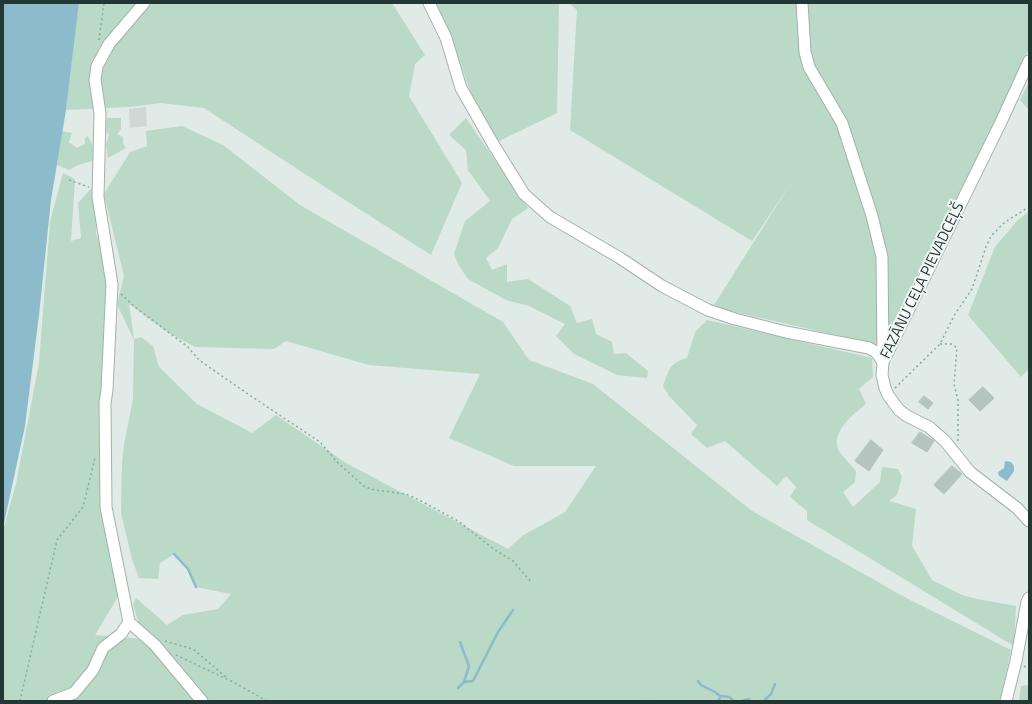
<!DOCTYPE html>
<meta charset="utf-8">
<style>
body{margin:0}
#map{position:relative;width:1032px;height:704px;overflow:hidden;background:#e0eae6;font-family:"Titillium Web",sans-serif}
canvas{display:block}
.frame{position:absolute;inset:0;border:4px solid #223835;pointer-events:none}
</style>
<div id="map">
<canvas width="1032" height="704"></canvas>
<div class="frame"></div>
</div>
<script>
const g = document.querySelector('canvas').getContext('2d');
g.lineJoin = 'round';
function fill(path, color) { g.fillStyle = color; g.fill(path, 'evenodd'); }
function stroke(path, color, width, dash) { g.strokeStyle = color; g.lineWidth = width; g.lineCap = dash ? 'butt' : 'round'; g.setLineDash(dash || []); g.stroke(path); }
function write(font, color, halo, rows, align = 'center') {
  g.font = font + ' "Titillium Web",sans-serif'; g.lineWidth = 4; g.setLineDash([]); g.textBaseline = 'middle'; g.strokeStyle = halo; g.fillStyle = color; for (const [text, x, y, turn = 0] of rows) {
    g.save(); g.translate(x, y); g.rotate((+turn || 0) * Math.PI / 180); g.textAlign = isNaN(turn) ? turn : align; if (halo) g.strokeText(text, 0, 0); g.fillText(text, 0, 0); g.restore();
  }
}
const built = new Path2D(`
 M 146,107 L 147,126 L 130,128 L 129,109 Z`);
const green = new Path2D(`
 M 79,3 L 392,3 L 425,55 L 415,64 L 409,96 L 462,183 L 431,255 L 328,189 L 204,108 L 161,103 L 128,107 L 66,110 Z
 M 432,3 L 559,3 L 557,113 L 493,144 L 470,91 L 452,39 Z
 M 569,3 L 796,3 L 801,24 L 801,47 L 834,117 L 880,259 L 881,340 L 876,344 L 730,311 L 714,305 L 791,183 L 752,241 L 570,130 L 577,10 Z
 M 805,3 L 1029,3 L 1029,49 L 992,129 L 888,333 L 884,257 L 874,211 L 811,63 Z
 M 1029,82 L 1029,110 L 1020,100 Z
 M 107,118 L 121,118 L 121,129 L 117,134 L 123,137 L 123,144 L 126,148 L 108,158 L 106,144 L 109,135 L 105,129 Z
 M 466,118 L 528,208 L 512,219 L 498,248 L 486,258 L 492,270 L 507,264 L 507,282 L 528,279 L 570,306 L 577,323 L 592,319 L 596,334 L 612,342 L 614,354 L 626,353 L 648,371 L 647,378 L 617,375 L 574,354 L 556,336 L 565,324 L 529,306 L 506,300 L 468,279 L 459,266 L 454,254 L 465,221 L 490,201 L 468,170 L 466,150 L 449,135 Z
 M 182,126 L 223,145 L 300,205 L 503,322 L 529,360 L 593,384 L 752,511 L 908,599 L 1011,650 L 1000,701 L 3,701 L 3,530 L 16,484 L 39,363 L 50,222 L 63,173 L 75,179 L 71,241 L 81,238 L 78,203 L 96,183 L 96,234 L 113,268 L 101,472 L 109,557 L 119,595 L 95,635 L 144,639 L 133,605 L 136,598 L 167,625 L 183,615 L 218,609 L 231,594 L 196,587 C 192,573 184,564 174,554 L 160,563 L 158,579 L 139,578 L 132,559 L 121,513 L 122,462 L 124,445 L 133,399 L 134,340 L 117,304 L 124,276 L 104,194 L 130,152 L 147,146 L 146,131 ZM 129,304 L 169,333 L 195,347 L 274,349 L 286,341 L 369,365 L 480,374 L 449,438 L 514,466 L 596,466 L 565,512 L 522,536 L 508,549 L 346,463 L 276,415 L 252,433 L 197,404 L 159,367 L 153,346 L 141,337 L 134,339 Z
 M 62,131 L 72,133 L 69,142 L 77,148 L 85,144 L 85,138 L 88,136 L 94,148 L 95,160 L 78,165 L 69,170 L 57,165 Z
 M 1029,211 L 1029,369 L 1021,377 L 968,315 L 995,247 L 1016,222 Z
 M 707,320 L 872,358 L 873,377 L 859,389 L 866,404 C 854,414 832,430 838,449 C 839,453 853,467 856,471 L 855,482 L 843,492 L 853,507 L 880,482 L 882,467 L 898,469 L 902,477 L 897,495 L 889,501 L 916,509 L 912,546 L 932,580 L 962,595 L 977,599 L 1016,606 L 1014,646 L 807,520 L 807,511 L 790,497 L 796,487 L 786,476 L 777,486 L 725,441 L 707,448 L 691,434 L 697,425 L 669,396 L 663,386 C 669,370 669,363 687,358 L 695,332 Z
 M 1028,685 L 1029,687 L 1029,701 L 1019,701 L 1021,686 Z`);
const water = new Path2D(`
 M 3,3 L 79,3 L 66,110 L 51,200 L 39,315 L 25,426 L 3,528 Z
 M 1005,461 L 1011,462 L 1014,466 L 1014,471 L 1007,481 L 999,476 L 998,472 L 1004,468 Z`);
const stream = new Path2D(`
 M 174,554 L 188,569 L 196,587
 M 460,642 L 469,666 L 464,682
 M 698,681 L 701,685 L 715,692 L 720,696 L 729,697 L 734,701
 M 458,688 L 464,682 L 473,681 L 498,632 L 513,610
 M 647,701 L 648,701
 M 717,701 L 719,700 L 720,696
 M 742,701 L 749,699 L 750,701
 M 764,701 L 771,694 L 775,684`);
const building = new Path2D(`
 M 983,387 L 994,398 L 980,411 L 969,400 Z
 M 924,396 L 933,403 L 928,409 L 919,402 Z
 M 920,432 L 934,441 L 927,452 L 912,443 Z
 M 871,440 L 883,450 L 869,471 L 855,461 Z
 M 952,466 L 962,474 L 944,494 L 934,485 Z`);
const path = new Path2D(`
 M 99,40 L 104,3
 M 69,180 L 89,187
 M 121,294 L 135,307 L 188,347 L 199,360 L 245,392 L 320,442 L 338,463 L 365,487 L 375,490 L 406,494 L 421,501 L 458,521 L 495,550 L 513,561 L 532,583
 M 940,344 L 952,344 L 957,348 L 954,384 L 958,400 L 958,441
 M 895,388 L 940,344 L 955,314 L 972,289 L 986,247 L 991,236 L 1005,222 L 1029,207
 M 165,641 L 193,649 L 227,678
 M 176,655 L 233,682 L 267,701
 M 1024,666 L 1029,669
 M 20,701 L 57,540 L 83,507 L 95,458`);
const minor = new Path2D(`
 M 144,3 L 109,44 L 97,66 L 95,80 L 100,113 L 98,197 L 112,284 L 107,390 L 105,403 L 106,507 L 129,622 L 155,645 L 202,701
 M 429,3 L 446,38 L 461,88 L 493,144 L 524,194 L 550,217 L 620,258 L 662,286 L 708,310 L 735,319 L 786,332 L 869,348 L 876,352 L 883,362
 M 802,3 L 805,52 L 809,67 L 842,123 L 872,216 L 882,257 L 883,359
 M 1029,61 L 1001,122 L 883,362 L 882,375 L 885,388 L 888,395 L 899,410 L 907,416 L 929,427 L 945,441 L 970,472 L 1017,508 L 1029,521
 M 53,701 L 74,693 L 93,670 L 103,648 L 121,634 L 129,622
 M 1006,701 L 1016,661 L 1027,602 L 1029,598`);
const streetNames = [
 ["FAZĀNU CEĻA PIEVADCEĻŠ",923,281,-64]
];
fill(built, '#ced9d5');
fill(green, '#bad9c6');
fill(water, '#8cbbcb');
stroke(stream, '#8cbbcb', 2.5);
fill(building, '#b6c4bf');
stroke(building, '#b3c3be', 1);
stroke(minor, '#a3b1ad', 13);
stroke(path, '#83aba2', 1.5, [2, 3]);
stroke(minor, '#fff', 11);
write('15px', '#223835', '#f0f7f4', streetNames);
</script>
